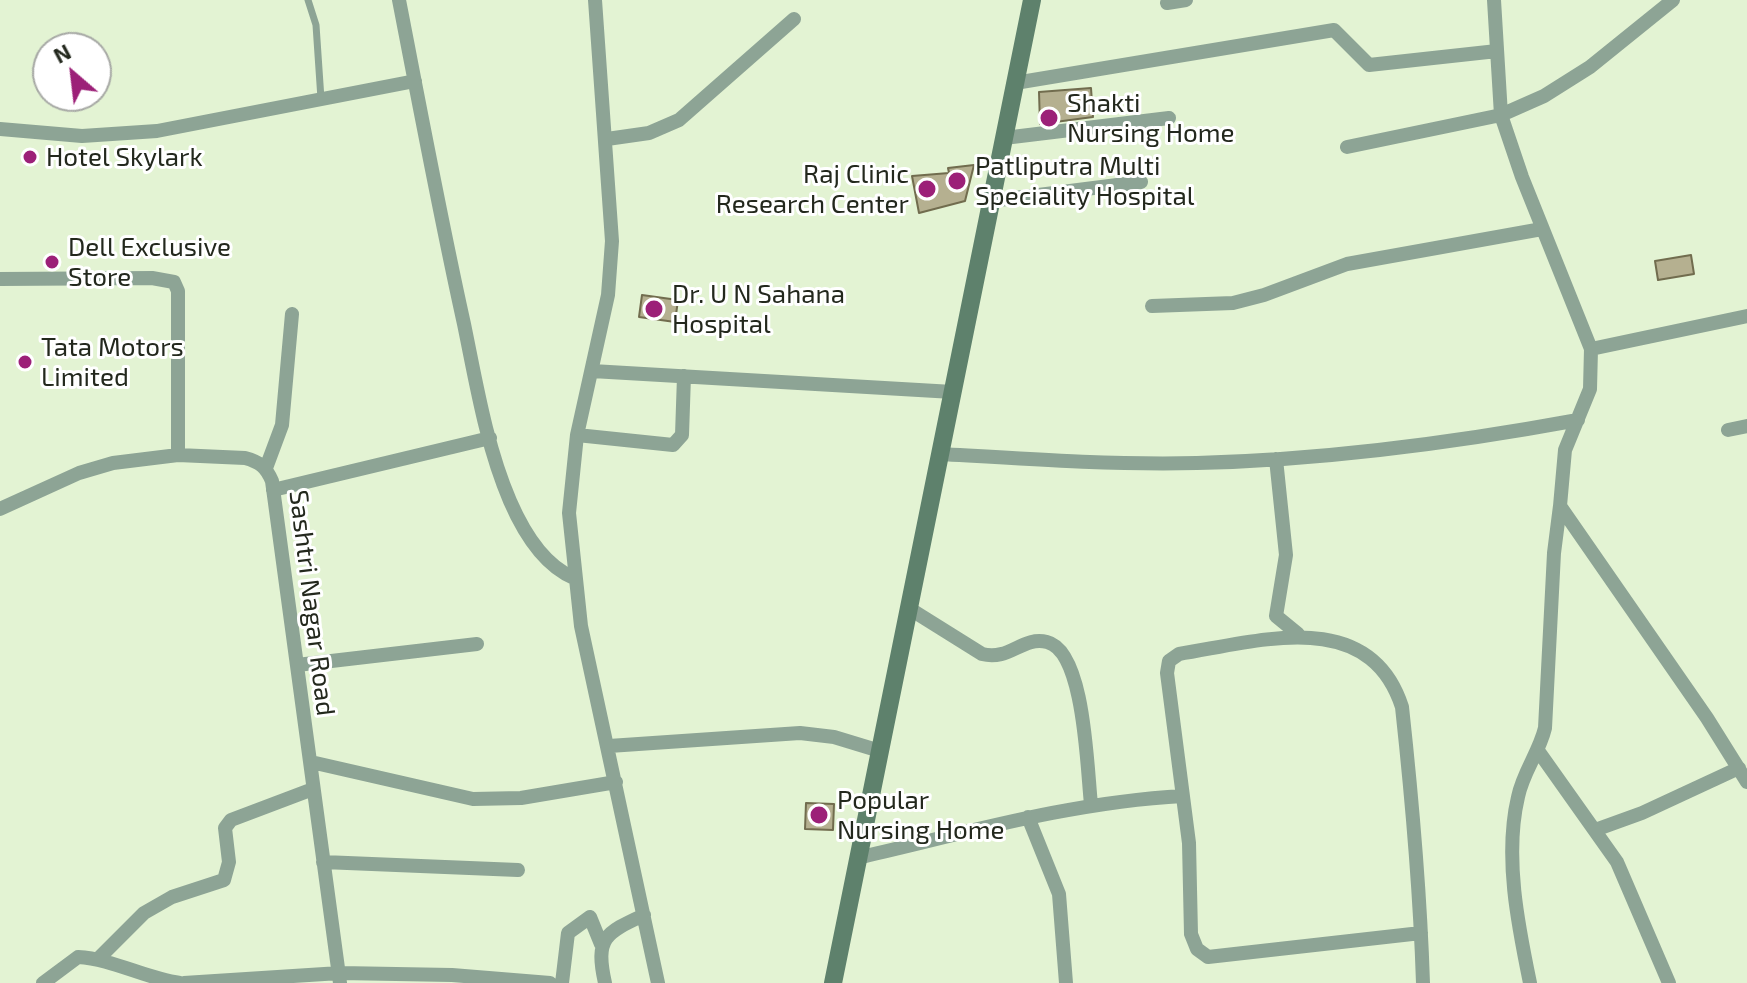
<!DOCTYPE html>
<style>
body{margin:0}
#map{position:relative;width:1747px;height:983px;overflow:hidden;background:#e3f3d3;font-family:"Exo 2",sans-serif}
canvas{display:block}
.north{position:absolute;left:32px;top:32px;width:80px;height:80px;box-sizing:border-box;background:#fff;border:2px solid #a7a9a5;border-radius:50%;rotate:332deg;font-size:22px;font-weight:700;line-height:32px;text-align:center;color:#23281d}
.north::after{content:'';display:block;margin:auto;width:28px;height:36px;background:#9c2078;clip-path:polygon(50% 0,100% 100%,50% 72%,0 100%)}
</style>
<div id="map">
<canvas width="1747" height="983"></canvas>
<div class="north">N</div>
</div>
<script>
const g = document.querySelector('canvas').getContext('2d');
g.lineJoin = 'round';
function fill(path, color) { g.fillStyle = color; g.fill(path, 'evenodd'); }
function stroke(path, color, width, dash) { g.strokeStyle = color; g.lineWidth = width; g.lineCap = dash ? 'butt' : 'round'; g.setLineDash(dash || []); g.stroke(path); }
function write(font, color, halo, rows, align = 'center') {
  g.font = font + ' "Exo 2",sans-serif'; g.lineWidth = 6; g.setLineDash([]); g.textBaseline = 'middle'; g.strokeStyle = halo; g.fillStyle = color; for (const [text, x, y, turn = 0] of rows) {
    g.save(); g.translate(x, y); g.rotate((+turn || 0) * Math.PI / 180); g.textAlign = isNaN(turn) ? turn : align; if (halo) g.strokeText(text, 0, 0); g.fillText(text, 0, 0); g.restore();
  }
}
const building = new Path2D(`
 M 1091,88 L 1093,117 L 1040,124 L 1039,92 Z
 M 974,165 L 965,201 L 919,213 L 912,176 L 949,173 L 948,168 Z
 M 1691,255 L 1694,274 L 1658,280 L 1655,261 Z
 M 642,295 L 678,300 L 675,322 L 639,317 Z
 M 806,803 L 834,804 L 833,830 L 805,829 Z`);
const lane = new Path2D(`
 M 308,0 L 316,25 L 321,99`);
const street = new Path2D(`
 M 399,0 C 420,108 440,216 464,324 C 476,382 486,445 510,501 C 523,531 543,565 574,578
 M 595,0 L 612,241 L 608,295 L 577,435 L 569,513 L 581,626 L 658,983
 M 1494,0 L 1501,115 L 1522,177 L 1591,349 L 1590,389 L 1565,450 L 1560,506 L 1707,718 L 1747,782
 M 1167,3 L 1186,0
 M 1015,83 L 1334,30 L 1369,65 L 1497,51
 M 0,129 L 82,136 L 157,131 L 415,81
 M 1004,138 L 1169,118
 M 607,139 L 649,133 L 679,120 L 794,19
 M 1347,147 L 1501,115 L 1544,96 L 1590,67 L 1673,0
 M 991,201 L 1141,182
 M 0,279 L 152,278 L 174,282 L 178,291 L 178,455
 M 1152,306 L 1233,303 L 1264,295 L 1347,264 L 1542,229
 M 1591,349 L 1747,316
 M 592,371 L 953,392
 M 1728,430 L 1747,426
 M 577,435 L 673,445 L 682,435 L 684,376
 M 941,454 C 1026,459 1112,465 1197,463 C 1324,460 1453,443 1578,420
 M 1276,459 L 1286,555 L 1276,616 L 1298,634
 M 266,468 L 282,425 L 292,314
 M 273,490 L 490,438
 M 0,509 L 79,473 L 113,463 L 178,455 L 245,458 C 260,462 266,467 272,481 L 340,983
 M 910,609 L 982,654 C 1010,661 1022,636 1047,642 C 1085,651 1087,770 1091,804
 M 297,665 L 477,644
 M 609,746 L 800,733 L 834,737 L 880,751
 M 1539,752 L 1617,862 L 1669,983
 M 311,762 L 473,799 L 521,798 L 616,782
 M 1028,817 L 1059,894 L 1066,983
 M 1595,830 L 1642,813 L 1739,768
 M 857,858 C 966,833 1071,802 1183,796
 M 323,862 L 518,870
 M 1421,933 L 1208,957 L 1197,949 L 1191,934 L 1189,843 L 1167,673 L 1169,661 L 1179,654 C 1256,642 1369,605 1402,707 C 1412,799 1420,890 1423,983
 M 99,958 L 144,913 L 172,897 L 224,880 L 229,862 L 225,828 L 231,820 L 313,789
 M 43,983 L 78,957 C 113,959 144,978 180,983
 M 184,983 L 340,973 L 452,975 L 550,983
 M 562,983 L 568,933 L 590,917 L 601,944
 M 605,983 C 595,938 605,933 644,915
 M 1530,983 C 1518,925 1504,856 1518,797 C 1523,772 1539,753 1545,728 L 1554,553 L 1560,506`);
const secondary = new Path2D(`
 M 833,983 L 1032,0`);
const markers = [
 [1049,118,10,"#9c2078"],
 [30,157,8,"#9c2078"],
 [957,181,10,"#9c2078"],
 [927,189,10,"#9c2078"],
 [52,262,8,"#9c2078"],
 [654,309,10,"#9c2078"],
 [25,362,8,"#9c2078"],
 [819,815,10,"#9c2078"]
];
const poiNames = [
 ["Shakti",1067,103],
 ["Nursing Home",1067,133],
 ["Hotel Skylark",46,157],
 ["Patliputra Multi",975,166],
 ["Speciality Hospital",975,196],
 ["Raj Clinic",909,174,"right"],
 ["Research Center",909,204,"right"],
 ["Dell Exclusive",68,247],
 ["Store",68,277],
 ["Dr. U N Sahana",672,294],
 ["Hospital",672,324],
 ["Tata Motors",41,347],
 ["Limited",41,377],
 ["Popular",837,800],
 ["Nursing Home",837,830]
];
const streetNames = [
 ["Sashtri Nagar Road",312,603,83]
];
fill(building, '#b5b090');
stroke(building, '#716c4e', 2);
stroke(lane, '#8da495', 7);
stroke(street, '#8da495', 14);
stroke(secondary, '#5e816c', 18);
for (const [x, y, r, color] of markers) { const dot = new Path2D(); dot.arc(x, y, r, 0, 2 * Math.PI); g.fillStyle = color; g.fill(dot); stroke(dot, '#fff', 3); }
write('26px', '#23281d', '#fff', poiNames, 'left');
write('26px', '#23281d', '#fff', streetNames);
</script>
